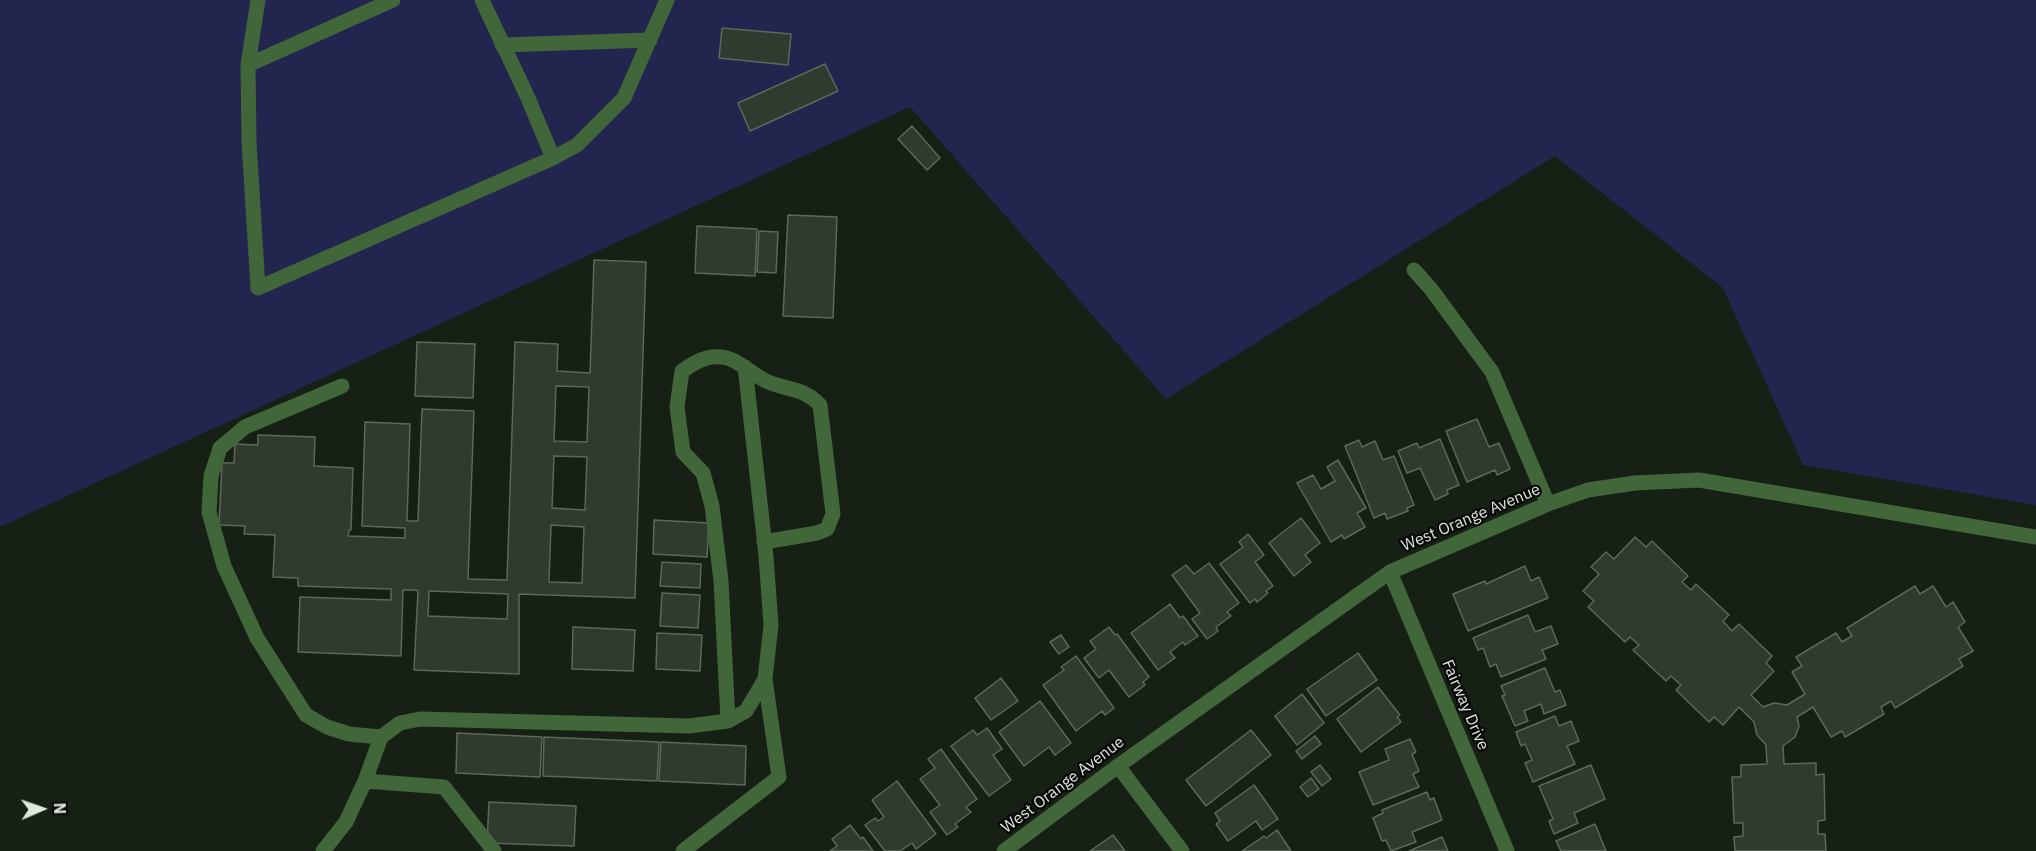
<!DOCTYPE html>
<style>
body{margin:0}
#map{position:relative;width:2036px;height:851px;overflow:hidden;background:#162015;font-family:"IBM Plex Sans",sans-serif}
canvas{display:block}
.north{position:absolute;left:12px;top:779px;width:60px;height:60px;-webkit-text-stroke:4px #050805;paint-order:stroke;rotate:88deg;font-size:16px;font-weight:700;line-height:24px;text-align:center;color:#e0e7df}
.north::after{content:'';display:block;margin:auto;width:21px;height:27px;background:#e0e7df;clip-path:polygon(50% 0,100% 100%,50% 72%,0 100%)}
</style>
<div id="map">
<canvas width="2036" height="851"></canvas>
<div class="north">N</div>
</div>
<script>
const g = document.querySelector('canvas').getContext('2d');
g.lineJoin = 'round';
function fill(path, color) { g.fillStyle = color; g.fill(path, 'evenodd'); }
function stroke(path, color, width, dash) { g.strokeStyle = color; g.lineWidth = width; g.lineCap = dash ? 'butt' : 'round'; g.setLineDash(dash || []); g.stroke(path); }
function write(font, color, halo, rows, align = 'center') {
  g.font = font + ' "IBM Plex Sans",sans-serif'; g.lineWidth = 4.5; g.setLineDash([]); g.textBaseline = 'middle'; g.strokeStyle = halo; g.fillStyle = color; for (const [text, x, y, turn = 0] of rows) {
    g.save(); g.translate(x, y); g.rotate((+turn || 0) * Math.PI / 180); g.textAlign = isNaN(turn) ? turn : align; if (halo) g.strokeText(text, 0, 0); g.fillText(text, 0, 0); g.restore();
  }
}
const green = new Path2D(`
 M 0,0 L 2036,0 L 2036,505 L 1803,465 L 1723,288 L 1555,156 L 1166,399 L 910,107 L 0,527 Z`);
const building = new Path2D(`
 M 722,28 L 791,34 L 788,65 L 719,58 Z
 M 825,64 L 838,91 L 750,131 L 738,103 Z
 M 912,126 L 940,158 L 927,170 L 898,139 Z
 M 788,215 L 837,217 L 833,318 L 783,316 Z
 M 697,226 L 757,229 L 755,276 L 695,273 Z
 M 759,231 L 778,232 L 776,273 L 757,272 Z
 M 594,260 L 646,262 L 635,598 L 519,594 L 519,674 L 414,670 L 418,591 L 416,590 L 403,590 L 401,656 L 298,652 L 300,597 L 391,600 L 391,589 L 298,586 L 298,578 L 273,577 L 275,535 L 244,534 L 245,526 L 219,525 L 222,463 L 234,463 L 235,444 L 258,445 L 258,435 L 315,437 L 314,466 L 353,468 L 351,530 L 349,530 L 348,536 L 405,538 L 405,528 L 362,526 L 365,422 L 410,424 L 407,521 L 418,521 L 422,409 L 474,411 L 468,579 L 507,580 L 515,342 L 558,344 L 557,371 L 590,373 ZM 556,386 L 589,387 L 587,442 L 554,441 ZM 554,456 L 587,457 L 585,510 L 552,508 ZM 551,525 L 584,527 L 582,583 L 549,582 ZM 429,591 L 508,594 L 507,619 L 428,616 Z
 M 417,342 L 475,344 L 473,398 L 415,396 Z
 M 1477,419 L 1489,447 L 1499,443 L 1510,469 L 1497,475 L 1495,470 L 1467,482 L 1446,431 Z
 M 1440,439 L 1459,485 L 1447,490 L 1448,494 L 1435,500 L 1420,468 L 1407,473 L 1398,451 L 1417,443 L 1419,448 Z
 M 1359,440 L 1362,447 L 1375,441 L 1383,460 L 1394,456 L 1414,505 L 1407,508 L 1408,511 L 1387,519 L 1385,513 L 1374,518 L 1345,446 Z
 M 1338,460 L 1366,508 L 1357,513 L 1365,527 L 1344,539 L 1342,535 L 1331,542 L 1297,483 L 1313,475 L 1321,489 L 1335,481 L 1327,467 Z
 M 1301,518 L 1320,543 L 1305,555 L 1311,562 L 1294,576 L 1269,543 Z
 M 654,520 L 709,523 L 707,557 L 653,554 Z
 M 1248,534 L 1264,555 L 1255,562 L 1273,586 L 1266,591 L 1268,593 L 1257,602 L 1255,599 L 1250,603 L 1220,564 L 1243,547 L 1239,542 Z
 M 1635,537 L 1646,547 L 1652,541 L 1688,576 L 1682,582 L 1691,590 L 1696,584 L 1729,615 L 1723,621 L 1732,631 L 1739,624 L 1772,656 L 1766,663 L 1774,671 L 1751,695 L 1763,707 L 1774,703 L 1787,705 L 1805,694 L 1792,672 L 1802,666 L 1796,657 L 1836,633 L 1842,642 L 1852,636 L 1847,628 L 1915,586 L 1920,594 L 1933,586 L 1946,607 L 1953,602 L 1965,622 L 1958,627 L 1973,651 L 1959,659 L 1963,666 L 1895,708 L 1891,701 L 1881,707 L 1884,714 L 1845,737 L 1842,731 L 1831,737 L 1813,707 L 1797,717 L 1799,726 L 1795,737 L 1783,746 L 1784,764 L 1816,763 L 1816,775 L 1824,774 L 1825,820 L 1818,821 L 1818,834 L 1825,834 L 1826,851 L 1735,851 L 1734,837 L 1743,836 L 1743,823 L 1734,823 L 1732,777 L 1741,777 L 1741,765 L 1767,764 L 1766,745 L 1757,735 L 1754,722 L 1739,707 L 1723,725 L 1714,717 L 1709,722 L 1676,690 L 1681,685 L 1671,676 L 1666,681 L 1633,650 L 1639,645 L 1630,637 L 1625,642 L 1588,607 L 1594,601 L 1583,591 L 1599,574 L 1591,567 L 1606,552 L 1614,559 Z
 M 662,562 L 701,564 L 700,588 L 660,586 Z
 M 1209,563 L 1239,603 L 1227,612 L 1231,616 L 1216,627 L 1218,631 L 1207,639 L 1192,619 L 1200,613 L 1172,575 L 1186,565 L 1194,574 Z
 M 1525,566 L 1531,581 L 1539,577 L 1548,598 L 1468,631 L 1453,594 L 1485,581 L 1486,584 Z
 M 662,593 L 700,595 L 698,628 L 660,626 Z
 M 1170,604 L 1180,618 L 1183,616 L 1198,636 L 1185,645 L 1183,642 L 1170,652 L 1175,658 L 1158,670 L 1131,633 Z
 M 1528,615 L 1535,632 L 1551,626 L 1558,644 L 1542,650 L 1546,659 L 1501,677 L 1496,664 L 1490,667 L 1483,648 L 1478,650 L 1473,638 Z
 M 573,627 L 635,630 L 633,671 L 572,669 Z
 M 1109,627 L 1115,635 L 1117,634 L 1149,677 L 1143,682 L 1145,685 L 1129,697 L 1109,670 L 1099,678 L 1084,658 L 1096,649 L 1090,641 Z
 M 657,633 L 702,635 L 700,671 L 656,669 Z
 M 1061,635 L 1069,647 L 1059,654 L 1050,642 Z
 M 1358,653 L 1377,680 L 1326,716 L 1307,689 Z
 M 1076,656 L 1114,708 L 1105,715 L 1102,711 L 1076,731 L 1043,685 L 1064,670 L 1061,667 Z
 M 1545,668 L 1555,692 L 1560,690 L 1566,705 L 1544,714 L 1541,704 L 1524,711 L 1528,721 L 1515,726 L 1502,696 L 1505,695 L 1501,686 Z
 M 1001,678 L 1018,701 L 991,720 L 975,698 Z
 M 1378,687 L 1400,715 L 1397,717 L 1401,722 L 1361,752 L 1337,719 Z
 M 1302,694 L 1324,723 L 1297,745 L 1275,716 Z
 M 1040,701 L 1071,743 L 1055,755 L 1049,747 L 1024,766 L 999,732 Z
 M 1555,716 L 1559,726 L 1571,721 L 1579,741 L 1567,746 L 1575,764 L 1533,782 L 1525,763 L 1532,760 L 1525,744 L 1521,746 L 1516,732 Z
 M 987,728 L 1002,749 L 993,755 L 1011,780 L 989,796 L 951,746 L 973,730 L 977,735 Z
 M 1251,730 L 1271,755 L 1206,806 L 1186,780 Z
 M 457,733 L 542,737 L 540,777 L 456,773 Z
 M 1315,736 L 1321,744 L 1302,759 L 1296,751 Z
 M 544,737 L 659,742 L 657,781 L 543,776 Z
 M 1410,739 L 1416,752 L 1412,754 L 1419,771 L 1413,774 L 1419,787 L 1373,805 L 1359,772 L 1389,760 L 1385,749 Z
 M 661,742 L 746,746 L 745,785 L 659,781 Z
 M 941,749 L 977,799 L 966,807 L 971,812 L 955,824 L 958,827 L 947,835 L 930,812 L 940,805 L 920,779 L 935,768 L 928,759 Z
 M 1320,765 L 1331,779 L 1322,786 L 1311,772 Z
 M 1591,765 L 1605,799 L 1574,813 L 1578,823 L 1554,834 L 1549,821 L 1553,819 L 1539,786 Z
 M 1311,778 L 1319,789 L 1308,797 L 1300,787 Z
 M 897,781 L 936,834 L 916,849 L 912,843 L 900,851 L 885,851 L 865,825 L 875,818 L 878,821 L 884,817 L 872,800 Z
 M 1254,785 L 1278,819 L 1262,830 L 1256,821 L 1228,841 L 1216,824 L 1220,821 L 1215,813 Z
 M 1427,792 L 1430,800 L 1434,798 L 1442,820 L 1412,832 L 1416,842 L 1391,851 L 1386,840 L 1382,841 L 1373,818 L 1383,813 L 1382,810 Z
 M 489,802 L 576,806 L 574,846 L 487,843 Z
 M 1595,824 L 1606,851 L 1561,851 L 1556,841 Z
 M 850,825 L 861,839 L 863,837 L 873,851 L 830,851 L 837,846 L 832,839 Z
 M 1277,830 L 1291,851 L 1242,851 L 1264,836 L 1266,838 Z
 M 1113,835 L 1125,851 L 1090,851 Z
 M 1442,837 L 1448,851 L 1409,851 Z`);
const minor = new Path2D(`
 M 393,0 L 248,65 L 249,142 L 258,288 L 553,158 L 577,145 L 624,98 L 667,0
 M 482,0 L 528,98 L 553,158
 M 502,45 L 650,40
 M 248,65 L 258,0
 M 1414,270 L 1431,289 L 1492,372 L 1548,504
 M 342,386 L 245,427 L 220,448 L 211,476 L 209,512 L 224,566 L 257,638 L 306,715 L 327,727 L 349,734 L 381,737
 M 1390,572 L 1507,851
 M 728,721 L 721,581 L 712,506 L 703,473 L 683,452 L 677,407 L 682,371 C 694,363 706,355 721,357 C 737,358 751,374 766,381 C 787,391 801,386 820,405 L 833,514 L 827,529 L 817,533 L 764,542
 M 1118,766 L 1182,851
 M 365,781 L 444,787 L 494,851
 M 323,851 L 346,822 L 365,781 L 381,737 L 400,723 L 420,719 L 689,726 L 728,721 L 746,711 L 765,679 L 771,625 L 766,556 L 745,367
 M 683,851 L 779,777 L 765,679
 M 1004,851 L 1118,766 L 1390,572 L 1548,504 L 1588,490 L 1635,483 L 1699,480 L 2036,537`);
const streetNames = [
 ["West Orange Avenue",1471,518,-23],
 ["Fairway Drive",1465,705,67],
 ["West Orange Avenue",1063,785,-37]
];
fill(green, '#22264f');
fill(building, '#303a2e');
stroke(building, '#5d685a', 1.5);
stroke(minor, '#406639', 15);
write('16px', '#e0e7df', '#050805', streetNames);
</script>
